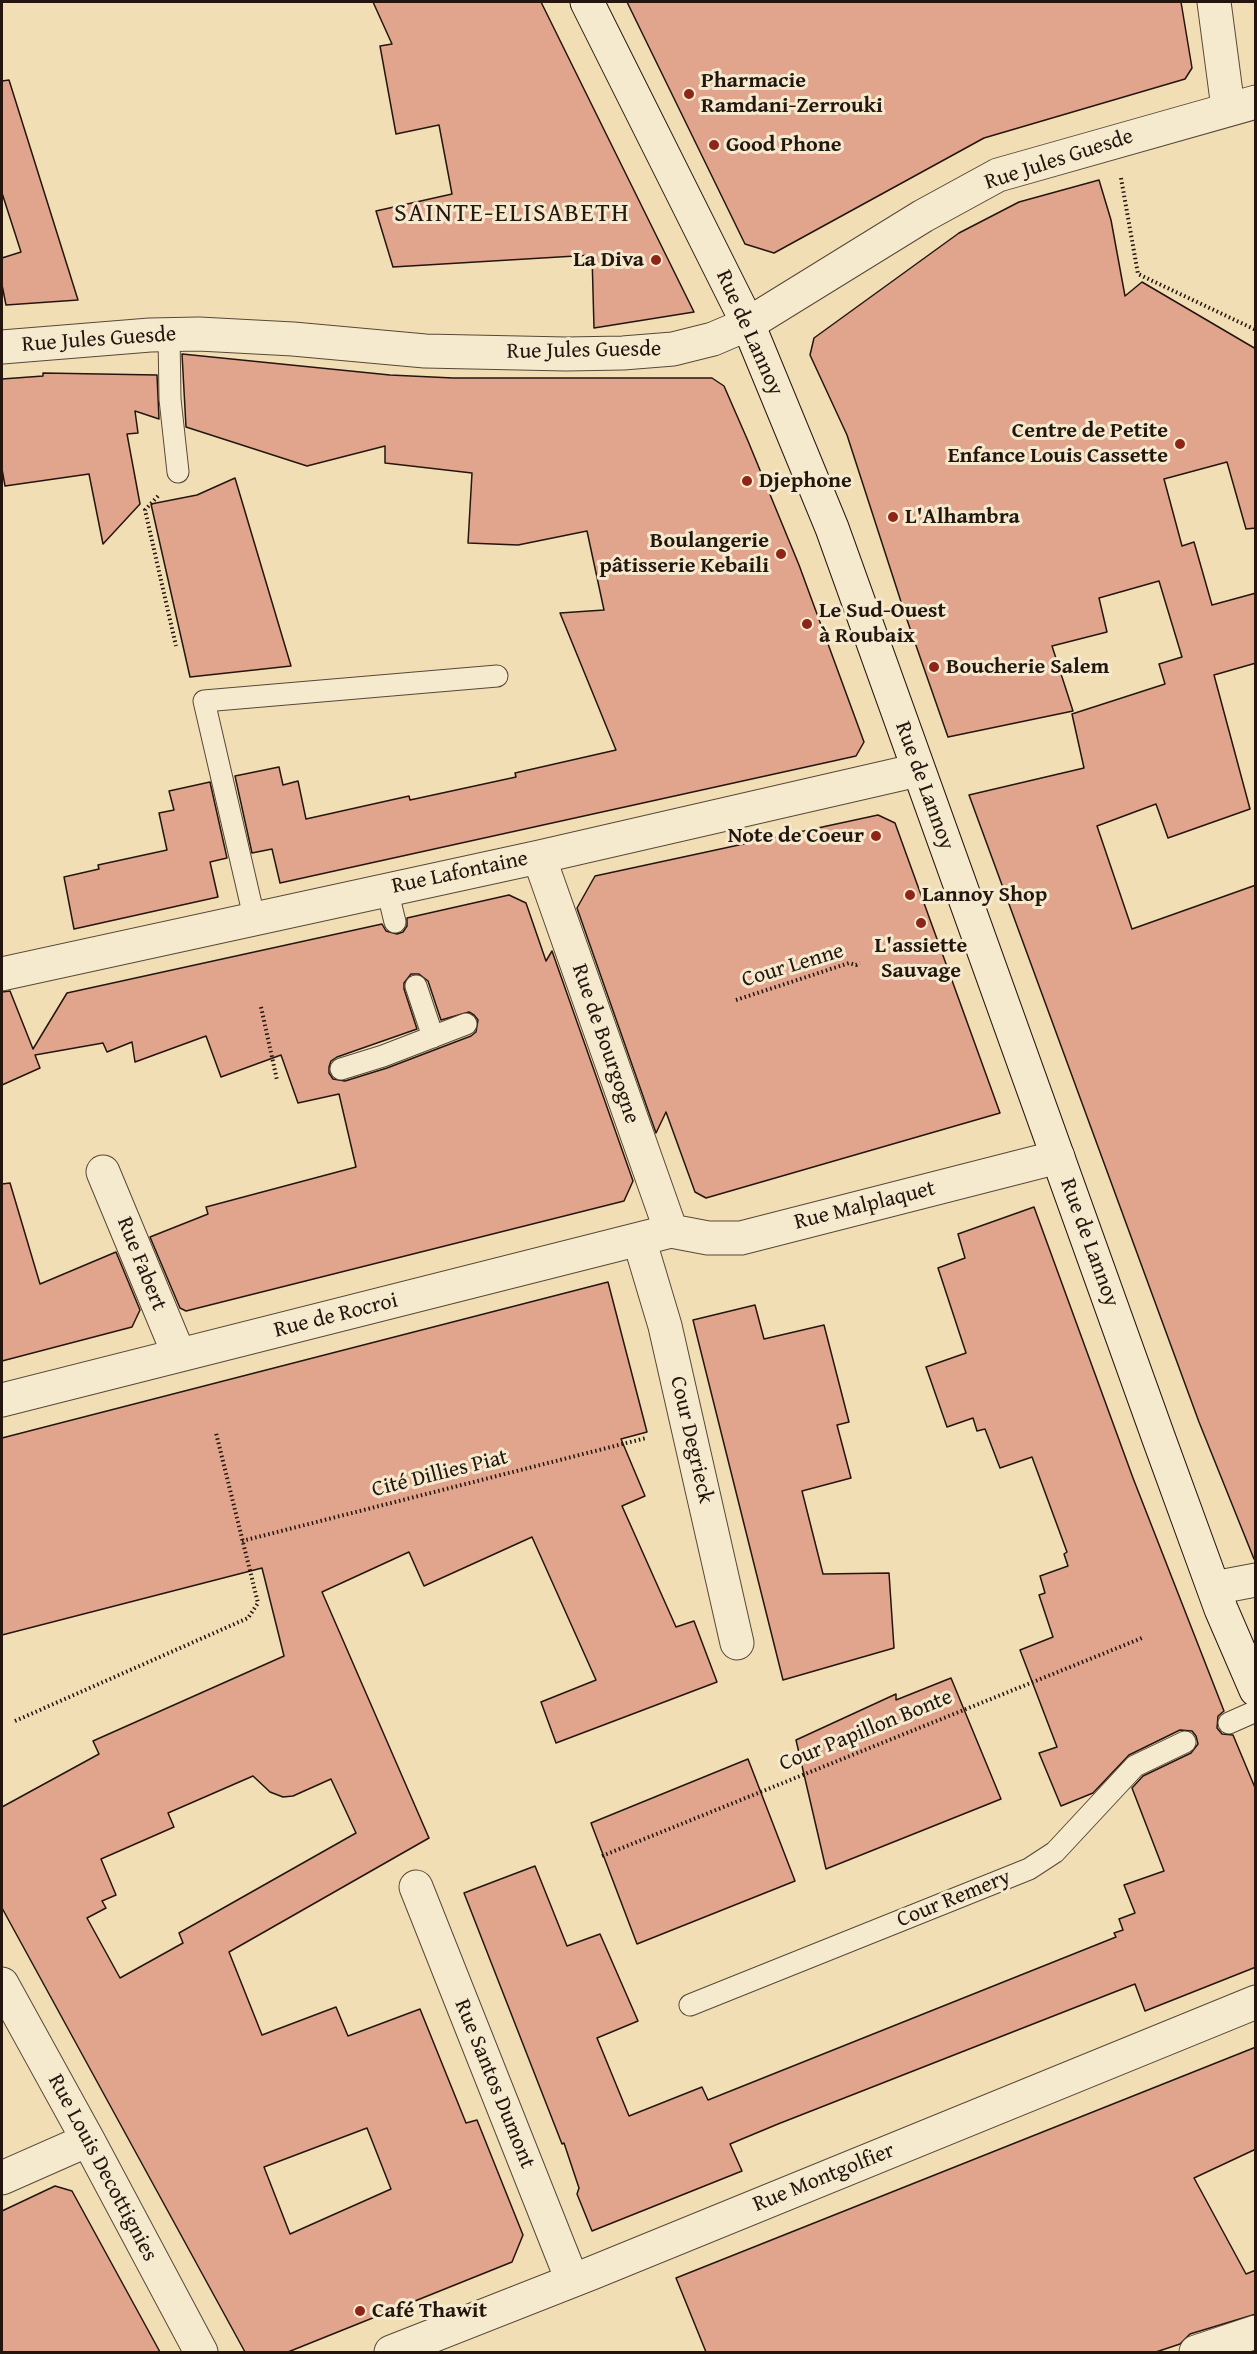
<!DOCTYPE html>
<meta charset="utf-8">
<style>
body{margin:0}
#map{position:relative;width:1257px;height:2354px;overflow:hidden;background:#f1deb4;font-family:"Gentium Book Plus",serif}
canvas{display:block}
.frame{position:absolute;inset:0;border:3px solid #24160f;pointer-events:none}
</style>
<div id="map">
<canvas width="1257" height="2354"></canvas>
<div class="frame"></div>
</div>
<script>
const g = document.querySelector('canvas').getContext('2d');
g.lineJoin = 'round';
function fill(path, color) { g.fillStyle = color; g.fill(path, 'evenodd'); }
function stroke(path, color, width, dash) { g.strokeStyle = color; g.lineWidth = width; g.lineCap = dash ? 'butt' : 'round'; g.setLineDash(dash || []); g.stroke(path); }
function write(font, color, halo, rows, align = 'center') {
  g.font = font + ' "Gentium Book Plus",serif'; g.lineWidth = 6; g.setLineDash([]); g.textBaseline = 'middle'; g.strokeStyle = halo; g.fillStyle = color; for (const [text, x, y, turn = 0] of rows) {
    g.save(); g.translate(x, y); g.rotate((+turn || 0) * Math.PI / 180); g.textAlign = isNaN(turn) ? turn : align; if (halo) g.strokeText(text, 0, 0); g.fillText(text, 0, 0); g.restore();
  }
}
const building = new Path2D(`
 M 373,2 L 541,2 L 694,312 L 594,328 L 592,255 L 393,267 L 376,211 L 452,194 L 439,125 L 396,134 L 380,46 L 392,44 Z
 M 627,2 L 1181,2 L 1192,68 L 1185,79 L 984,138 L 774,253 L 745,244 Z
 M 9,80 L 78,300 L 6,305 L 2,285 L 2,258 L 21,252 L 2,193 L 2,81 Z
 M 1099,180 L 1111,220 L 1125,296 L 1142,282 L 1256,349 L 1256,528 L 1246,529 L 1227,462 L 1164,479 L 1182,546 L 1194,542 L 1212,605 L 1256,593 L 1256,663 L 1214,675 L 1250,809 L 1168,838 L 1156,804 L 1097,826 L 1132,929 L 1256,885 L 1256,1559 L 1254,1559 L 1199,1422 L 969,795 L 1084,768 L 1072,714 L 1165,684 L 1159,664 L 1182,657 L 1159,581 L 1099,598 L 1107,632 L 1052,646 L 1073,711 L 948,737 L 905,614 L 847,435 L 810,355 L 814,338 L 959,233 L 1019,202 Z
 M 182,354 L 390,375 L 453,378 L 712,378 L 724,386 L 748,441 L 799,565 L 864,742 L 856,756 L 280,883 L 272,849 L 252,853 L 235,776 L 279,767 L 283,785 L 298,781 L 306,819 L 409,796 L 410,800 L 516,777 L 515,773 L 616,750 L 560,613 L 604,610 L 587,531 L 518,545 L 468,543 L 472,473 L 385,463 L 385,446 L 307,466 L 186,427 Z
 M 43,373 L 157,375 L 159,419 L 135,411 L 138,433 L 127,434 L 140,504 L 103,544 L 89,474 L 5,486 L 2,469 L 2,379 L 43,376 Z
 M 235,478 L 291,666 L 190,677 L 151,504 L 197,495 Z
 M 210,782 L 227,858 L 210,862 L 218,897 L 74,929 L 64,877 L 99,869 L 98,865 L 167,850 L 159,813 L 174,810 L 169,791 Z
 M 878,815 L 895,823 L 1000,1113 L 706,1198 L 695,1192 L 666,1112 L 656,1133 L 577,908 L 595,876 Z
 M 509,895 L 526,903 L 546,961 L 552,951 L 633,1181 L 624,1201 L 186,1311 L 180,1308 L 150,1237 L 208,1214 L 206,1207 L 356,1167 L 339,1094 L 298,1103 L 281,1055 L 221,1077 L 206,1036 L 135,1062 L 132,1042 L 107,1052 L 103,1043 L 35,1055 L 40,1068 L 2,1085 L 2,992 L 10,991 L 33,1049 L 67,993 L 382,924 L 386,931 L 397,934 L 403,932 L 407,926 L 407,918 ZM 411,974 L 419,974 L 428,981 L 441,1020 L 469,1012 L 474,1015 L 478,1020 L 476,1032 L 471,1036 L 387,1068 L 345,1081 L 333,1079 L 329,1073 L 329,1067 L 331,1061 L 337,1057 L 417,1029 L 404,989 L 404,983 Z
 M 10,1183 L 40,1284 L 116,1252 L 140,1310 L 132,1327 L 2,1361 L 2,1184 Z
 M 1034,1207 L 1133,1478 L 1224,1711 L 1218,1716 L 1217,1728 L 1222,1734 L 1233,1735 L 1256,1790 L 1256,1967 L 1145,2011 L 1135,1984 L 778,2124 L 730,2144 L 742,2171 L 592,2231 L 577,2194 L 579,2188 L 564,2143 L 562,2144 L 464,1893 L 535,1866 L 567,1946 L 600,1934 L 638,2021 L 597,2038 L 629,2116 L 702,2087 L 708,2100 L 1116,1937 L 1114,1933 L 1123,1930 L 1119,1919 L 1135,1913 L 1124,1885 L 1164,1871 L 1132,1788 L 1143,1776 L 1191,1753 L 1198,1744 L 1196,1736 L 1192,1731 L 1180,1730 L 1129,1755 L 1093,1793 L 1061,1806 L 1039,1753 L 1057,1747 L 1020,1650 L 1053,1637 L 1039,1595 L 1045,1593 L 1040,1576 L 1068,1566 L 1064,1554 L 1067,1552 L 1032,1457 L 1000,1468 L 985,1429 L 977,1431 L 973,1418 L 947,1427 L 926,1367 L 966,1353 L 938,1268 L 965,1258 L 958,1234 Z
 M 608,1282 L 647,1432 L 621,1439 L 645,1496 L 622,1506 L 676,1627 L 694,1621 L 717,1682 L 556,1743 L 541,1702 L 596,1680 L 532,1537 L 424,1586 L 409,1552 L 322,1592 L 429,1838 L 229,1952 L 262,2035 L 336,2007 L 348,2036 L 420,2009 L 466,2123 L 477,2120 L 523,2235 L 512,2262 L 288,2352 L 245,2352 L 2,1908 L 2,1807 L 99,1754 L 93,1741 L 284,1656 L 262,1568 L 2,1635 L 2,1438 ZM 253,1776 L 270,1792 L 283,1797 L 293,1796 L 331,1779 L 356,1833 L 179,1933 L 183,1943 L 120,1978 L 87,1918 L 106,1908 L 102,1901 L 116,1895 L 101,1859 L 174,1827 L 168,1813 ZM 367,2128 L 391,2189 L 290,2234 L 264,2167 Z
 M 755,1305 L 764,1339 L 824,1325 L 849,1422 L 837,1425 L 851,1478 L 802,1491 L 823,1574 L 889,1573 L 894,1648 L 783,1680 L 693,1320 Z
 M 951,1678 L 1001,1799 L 826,1869 L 796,1740 L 896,1694 L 896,1700 Z
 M 748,1759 L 795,1881 L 637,1944 L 591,1823 Z
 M 1256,2047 L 1256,2149 L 1194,2178 L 1246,2274 L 1256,2270 L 1256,2314 L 1190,2334 L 1180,2344 L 1156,2352 L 706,2352 L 676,2278 Z
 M 55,2186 L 72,2191 L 160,2352 L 2,2352 L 2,2211 Z`);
const path = new Path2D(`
 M 1121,178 L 1138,274 L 1256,330
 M 158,496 L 145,510 L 176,646
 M 736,1000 L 849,963 L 856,965 L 860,963
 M 261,1007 L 277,1080
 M 242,1541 L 646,1438
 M 15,1721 L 248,1618 L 258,1603 L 216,1433
 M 602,1856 L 1142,1638`);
const service = new Path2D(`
 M 169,335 L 170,399 L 178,472
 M 387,889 L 395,922
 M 254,917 L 204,701 L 497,676
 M 416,986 L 433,1037
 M 341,1069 L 383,1056 L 466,1024
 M 1229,1723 L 1256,1711
 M 690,2005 L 1029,1869 L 1055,1852 L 1135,1766 L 1185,1742`);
const minor = new Path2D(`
 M 1214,2 L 1228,108
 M 748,324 L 923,216 L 998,175 L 1256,102
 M 539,857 L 671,1231
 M 2,974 L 539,857 L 918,770
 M 103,1172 L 179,1355
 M 639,1239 L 665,1326 L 737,1643
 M 2,1400 L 671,1231 L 708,1238 L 741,1238 L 1058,1157
 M 1214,1588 L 1256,1580
 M 416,1887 L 572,2280
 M 2,1984 L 88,2140 L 201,2352
 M 2,2178 L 88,2140
 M 391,2352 L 592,2273 L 1256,2002
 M 1196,2352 L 1256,2332`);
const tertiary = new Path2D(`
 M 2,347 L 150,335 L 199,334 L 293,339 L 425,351 L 566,354 L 623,353 L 673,349 L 713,339 L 748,324`);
const secondary = new Path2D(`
 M 587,2 L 748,324 L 832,528 L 1159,1439 L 1221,1609 L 1256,1690`);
const markers = [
 [689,94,6,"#8f2418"],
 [714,145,6,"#8f2418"],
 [656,260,6,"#8f2418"],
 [1180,444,6,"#8f2418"],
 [747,481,6,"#8f2418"],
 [893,517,6,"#8f2418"],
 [781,554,6,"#8f2418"],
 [807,624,6,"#8f2418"],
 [934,667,6,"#8f2418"],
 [876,836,6,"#8f2418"],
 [910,895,6,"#8f2418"],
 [921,923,6,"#8f2418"],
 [360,2311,6,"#8f2418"]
];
const poiNames = [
 ["Pharmacie",701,81],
 ["Ramdani-Zerrouki",701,106],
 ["Good Phone",726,145],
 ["La Diva",644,260,"right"],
 ["Centre de Petite",1168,431,"right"],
 ["Enfance Louis Cassette",1168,456,"right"],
 ["Djephone",759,481],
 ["L'Alhambra",905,517],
 ["Boulangerie",769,541,"right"],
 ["pâtisserie Kebaili",769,566,"right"],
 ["Le Sud-Ouest",819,611],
 ["à Roubaix",819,636],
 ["Boucherie Salem",946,667],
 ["Note de Coeur",864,836,"right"],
 ["Lannoy Shop",922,895],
 ["L'assiette",921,946,"center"],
 ["Sauvage",921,971,"center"],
 ["Café Thawit",372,2311]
];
const streetNames = [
 ["Rue Jules Guesde",1059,160,-18],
 ["Rue de Lannoy",749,333,66],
 ["Rue Jules Guesde",99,340,-4],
 ["Rue Jules Guesde",584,351,-1],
 ["Rue de Lannoy",924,786,70],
 ["Rue Lafontaine",460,873,-12],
 ["Cour Lenne",793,966,-17],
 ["Rue de Bourgogne",605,1044,71],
 ["Rue Malplaquet",865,1206,-14],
 ["Rue de Lannoy",1089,1243,70],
 ["Rue Fabert",141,1264,68],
 ["Rue de Rocroi",336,1316,-14],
 ["Cour Degrieck",691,1440,77],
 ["Cité Dillies Piat",440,1474,-14],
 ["Cour Papillon Bonte",866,1731,-22],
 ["Cour Remery",954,1899,-22],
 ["Rue Santos Dumont",494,2084,68],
 ["Rue Louis Decottignies",102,2168,62],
 ["Rue Montgolfier",824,2178,-22]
];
const quarterNames = [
 ["SAINTE-ELISABETH",512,214]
];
fill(building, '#e1a58d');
stroke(building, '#24160f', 1.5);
stroke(service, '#574838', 23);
stroke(minor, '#574838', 35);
stroke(tertiary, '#574838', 35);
stroke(secondary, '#24160f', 35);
stroke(path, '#24160f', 4, [1.5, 3]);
stroke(service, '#f6eace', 21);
stroke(minor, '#f6eace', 33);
stroke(tertiary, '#f6eace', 33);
stroke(secondary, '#f6eace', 33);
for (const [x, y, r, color] of markers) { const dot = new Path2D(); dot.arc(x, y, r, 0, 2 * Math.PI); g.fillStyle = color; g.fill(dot); stroke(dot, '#f6eace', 2); }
write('bold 22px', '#24160f', '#f6eace', poiNames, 'left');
write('22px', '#24160f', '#f6eace', streetNames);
g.letterSpacing = '1.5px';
write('26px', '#24160f', '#f6eace', quarterNames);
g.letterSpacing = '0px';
</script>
